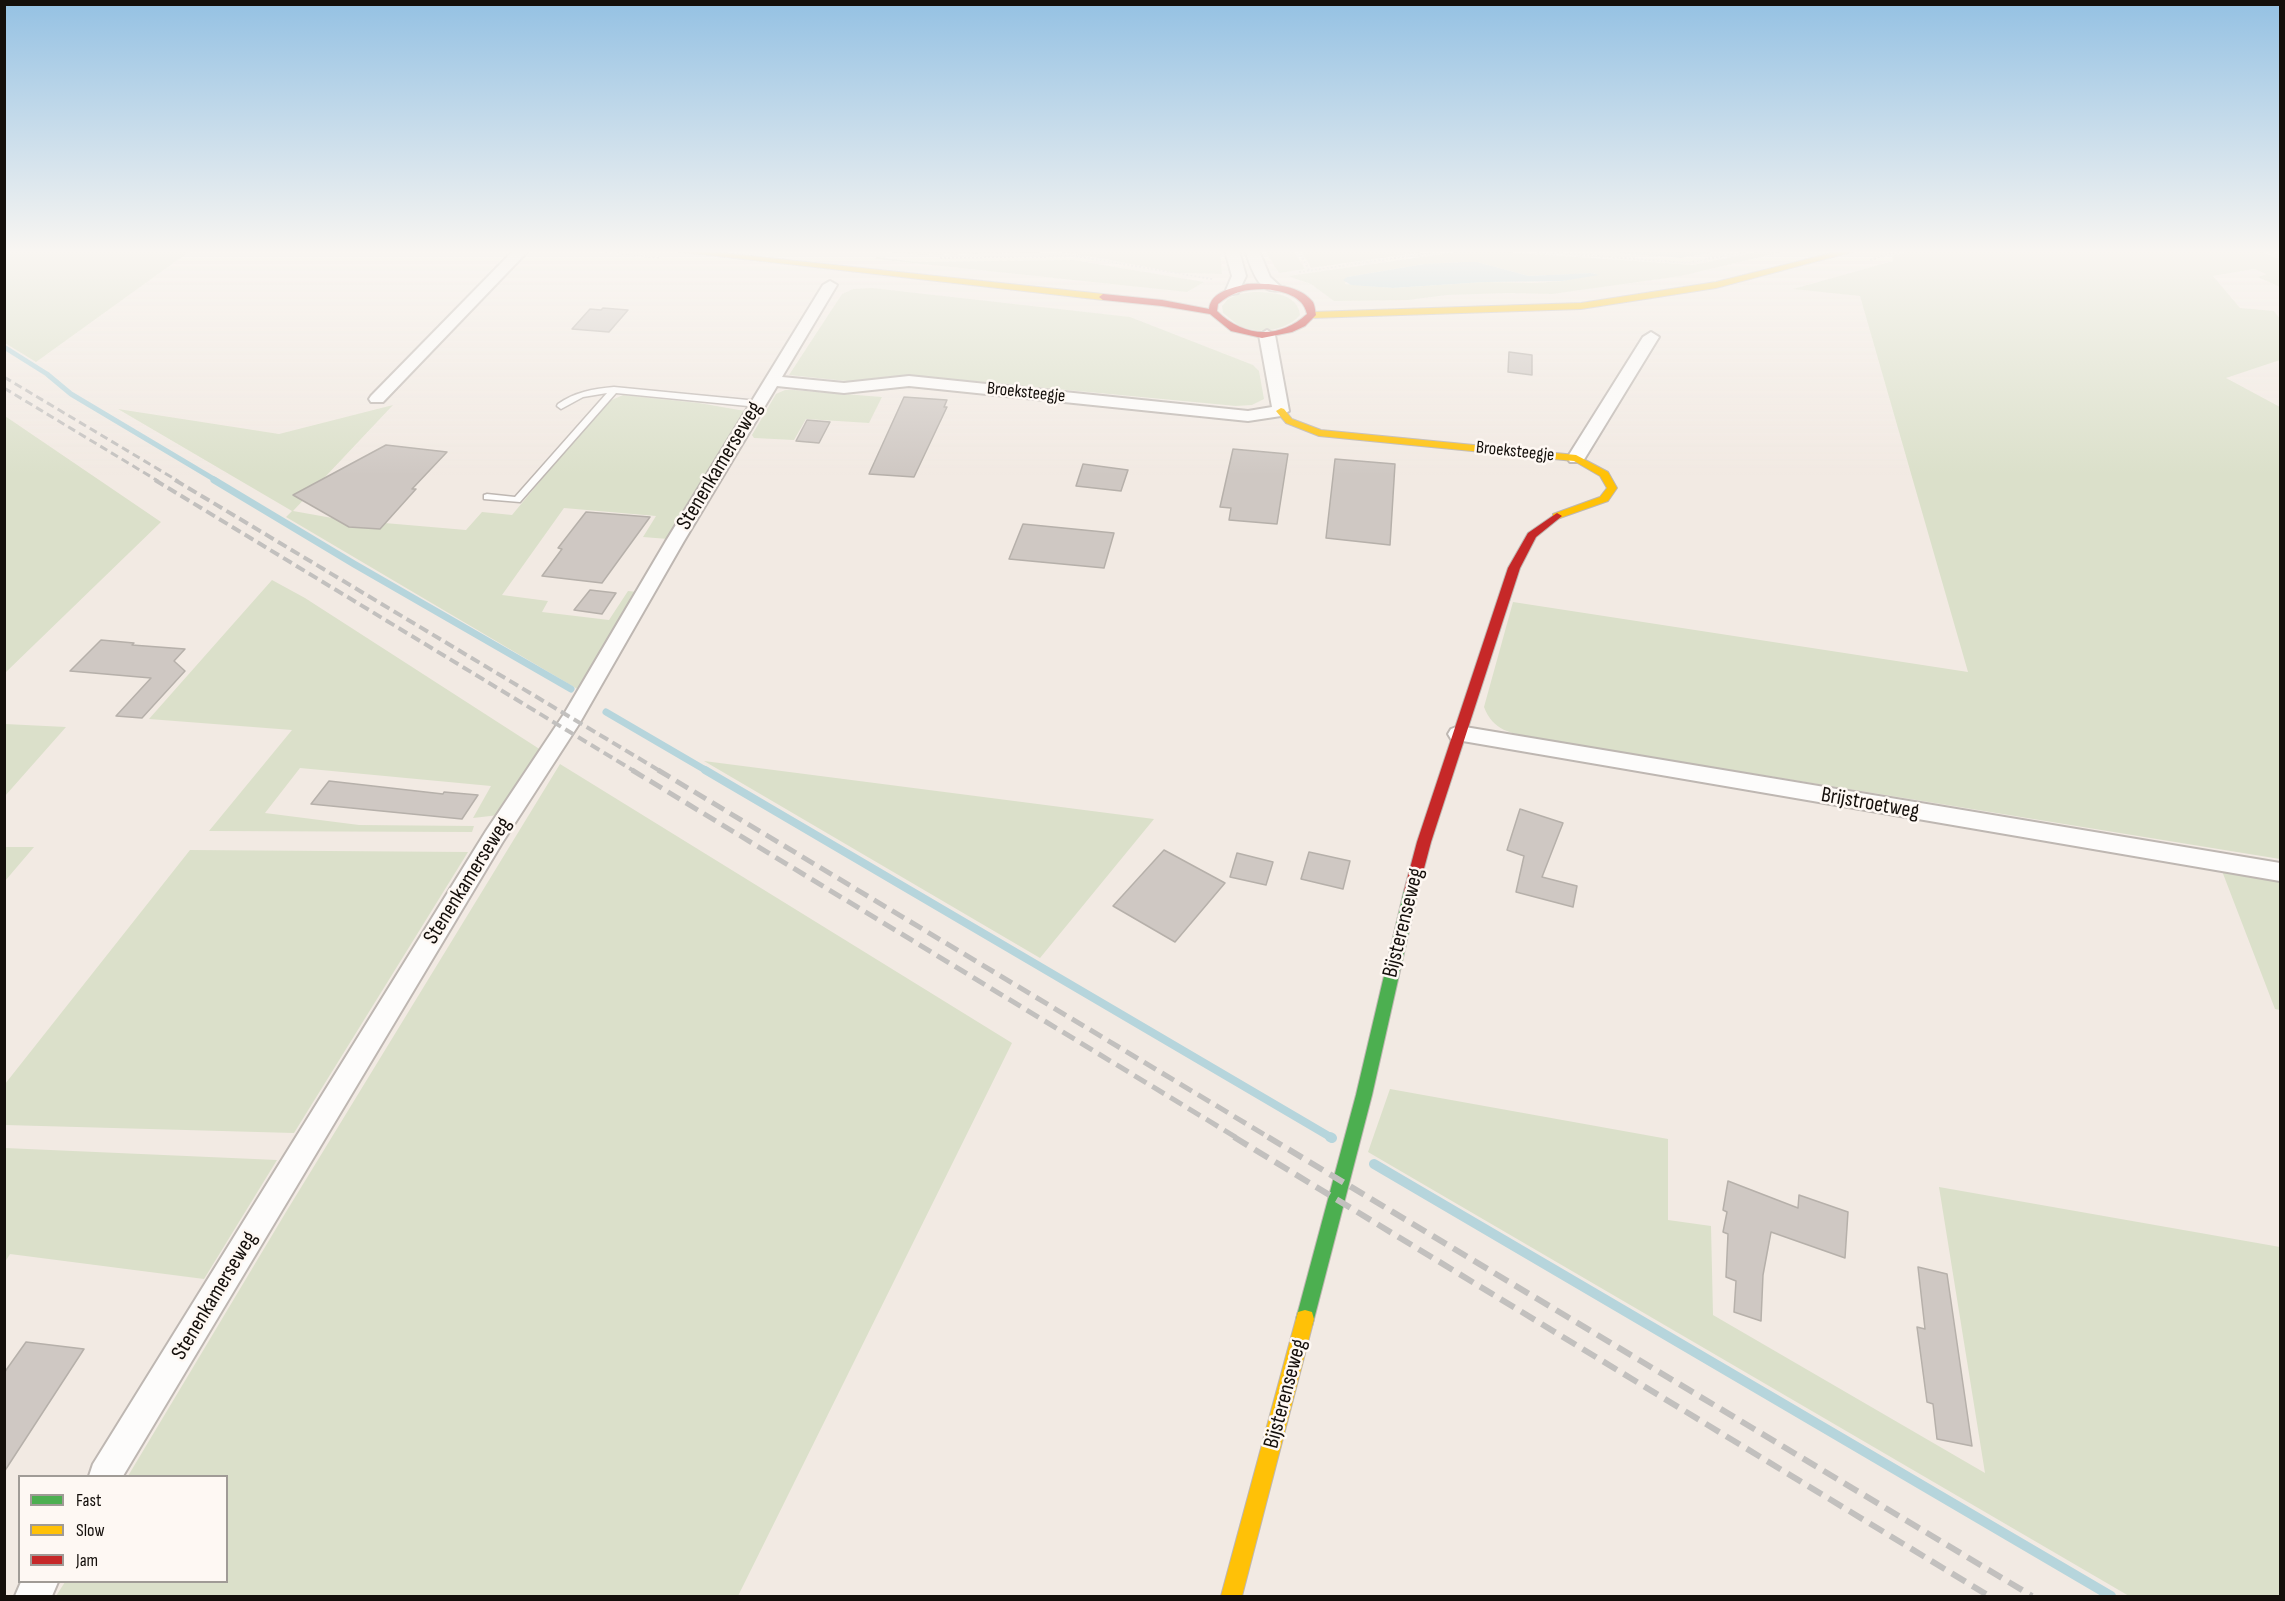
<!DOCTYPE html>
<style>
body{margin:0}
#map{position:relative;width:2285px;height:1601px;overflow:hidden;background:#f2eae3;font-family:"Sofia Sans Condensed",sans-serif}
canvas{display:block}
.frame{position:absolute;inset:0;border:6px solid #140f0b;pointer-events:none}
.legend{position:absolute;left:18px;top:1475px;width:210px;height:108px;box-sizing:border-box;background:#fef8f3;border:2px solid #a09b96;margin:0;padding:8px 10px;list-style:none;font-size:18px;color:#140f0b}
.legend li{display:flex;align-items:center;gap:12px;height:30px}
.legend b{width:30px;border:2px solid #a09b96}
</style>
<div id="map">
<canvas width="2285" height="1601"></canvas>
<div class="frame"></div>
<ul class="legend">
<li><b style="height:8px;background:#4caf50"></b>Fast</li>
<li><b style="height:8px;background:#ffc107"></b>Slow</li>
<li><b style="height:8px;background:#c62828"></b>Jam</li>
</ul>
</div>
<script>
const g = document.querySelector('canvas').getContext('2d');
g.lineJoin = 'round';
function fill(path, color) { g.fillStyle = color; g.fill(path, 'evenodd'); }
function stroke(path, color, width, dash) { g.strokeStyle = color; g.lineWidth = width; g.lineCap = dash ? 'butt' : 'round'; g.setLineDash(dash || []); g.stroke(path); }
function write(font, color, halo, rows, align = 'center') {
  g.font = font + ' "Sofia Sans Condensed",sans-serif'; g.lineWidth = 5; g.setLineDash([]); g.textBaseline = 'middle'; g.strokeStyle = halo; g.fillStyle = color; for (const [text, x, y, turn = 0] of rows) {
    g.save(); g.translate(x, y); g.rotate((+turn || 0) * Math.PI / 180); g.textAlign = isNaN(turn) ? turn : align; if (halo) g.strokeText(text, 0, 0); g.fillText(text, 0, 0); g.restore();
  }
}
const green = new Path2D(`
 M 5,251 L 190,251 L 36,362 L 5,343 Z
 M 876,251 L 1220,251 L 1222,274 L 1177,273 L 1105,259 L 1059,252 L 922,255 Z
 M 1265,251 L 1294,251 L 1305,269 L 1279,273 Z
 M 1301,251 L 1430,251 L 1311,268 Z
 M 1464,251 L 1504,252 L 1693,265 L 1762,251 L 1786,251 L 1681,276 L 1552,294 L 1508,293 L 1447,295 L 1408,300 L 1334,301 L 1311,284 L 1288,276 ZM 1463,262 L 1477,262 L 1529,276 L 1596,273 L 1562,281 L 1535,283 L 1485,282 L 1393,288 L 1345,284 L 1347,277 L 1424,264 Z
 M 1910,251 L 2253,251 L 2262,252 L 2280,259 L 2280,287 L 2258,277 L 2266,274 L 2254,269 L 2213,276 L 2240,308 L 2274,311 L 2280,319 L 2280,360 L 2226,378 L 2280,407 L 2280,859 L 1534,738 C 1511,733 1493,731 1484,707 L 1513,602 L 1968,672 L 1860,296 L 1793,289 L 1893,261 L 1892,256 Z
 M 877,257 L 916,262 L 1074,260 L 1204,282 L 1187,292 L 875,259 Z
 M 872,288 L 1130,317 L 1253,365 L 1259,371 L 1264,399 L 1252,405 L 1236,406 L 909,375 L 856,382 L 789,375 L 842,294 L 853,289 Z
 M 1253,292 C 1270,292 1298,293 1300,315 C 1287,331 1256,335 1238,325 C 1233,321 1228,317 1223,313 L 1222,306 L 1228,299 L 1239,294 Z
 M 785,390 L 794,390 L 882,397 L 869,423 L 806,419 L 794,440 L 754,438 L 752,435 L 776,394 Z
 M 623,395 L 699,403 L 745,411 L 668,539 L 643,537 L 656,516 L 564,508 L 502,595 L 548,601 L 542,612 L 609,620 L 628,591 L 638,592 L 579,690 L 286,517 L 292,511 L 118,409 L 279,434 L 393,405 L 293,511 L 338,519 L 466,530 L 482,512 L 512,515 L 605,403 Z
 M 5,416 L 161,522 L 5,673 Z
 M 272,580 L 305,598 L 541,750 L 499,815 L 473,818 L 491,786 L 300,768 L 265,813 L 359,825 L 474,826 L 472,832 L 209,831 L 292,730 L 149,719 Z
 M 5,724 L 66,727 L 5,796 L 4,724 Z
 M 704,761 L 1154,819 L 1040,958 Z
 M 560,764 L 1012,1043 L 738,1596 L 56,1596 L 65,1582 L 226,1582 L 226,1476 L 128,1476 L 286,1212 Z
 M 5,847 L 34,847 L 5,881 L 4,847 Z
 M 190,850 L 468,852 L 294,1133 L 5,1125 L 5,1084 Z
 M 2222,871 L 2280,880 L 2280,1010 L 2275,1009 Z
 M 1390,1089 L 1668,1139 L 1668,1220 L 1711,1226 L 1713,1315 L 1985,1473 L 1939,1187 L 2280,1247 L 2280,1596 L 2129,1596 L 1368,1152 Z
 M 5,1148 L 277,1160 L 204,1279 L 10,1254 L 5,1262 Z`);
const water = new Path2D(`
 M 1463,262 L 1477,262 L 1529,276 L 1591,273 L 1599,275 L 1562,281 L 1485,282 L 1393,288 L 1351,285 L 1343,280 L 1347,277 L 1424,264 Z`);
const streamFar3 = new Path2D(`
 M 1621,251 L 1680,255 L 1709,251
 M 4,347 L 47,374 L 71,394 L 217,481`);
const streamFar2 = new Path2D(`
 M 214,480 L 354,564 L 571,689
 M 606,712 L 707,771`);
const streamFar1 = new Path2D(`
 M 705,770 L 1332,1138`);
const stream = new Path2D(`
 M 1330,1137 L 1332,1138
 M 1374,1164 L 2111,1596`);
const building = new Path2D(`
 M 603,308 L 628,310 L 609,332 L 572,329 L 590,309 L 601,310 Z
 M 1509,352 L 1532,355 L 1532,375 L 1508,372 Z
 M 904,397 L 947,400 L 944,407 L 947,407 L 914,477 L 869,474 Z
 M 807,420 L 830,422 L 819,443 L 796,441 Z
 M 386,445 L 447,452 L 412,489 L 416,489 L 380,529 L 349,527 L 293,495 Z
 M 1233,449 L 1288,454 L 1277,524 L 1229,520 L 1231,508 L 1220,507 Z
 M 1335,459 L 1395,464 L 1390,545 L 1326,538 Z
 M 1083,464 L 1128,470 L 1121,491 L 1076,486 Z
 M 586,512 L 650,517 L 602,583 L 542,576 L 562,549 L 558,548 Z
 M 1023,524 L 1114,533 L 1104,568 L 1009,559 Z
 M 590,590 L 616,593 L 602,614 L 574,610 Z
 M 101,640 L 134,643 L 132,645 L 185,649 L 174,661 L 185,671 L 142,718 L 116,716 L 151,678 L 70,671 Z
 M 329,781 L 443,794 L 444,792 L 478,795 L 462,819 L 311,804 Z
 M 1520,809 L 1563,823 L 1542,877 L 1577,886 L 1573,907 L 1516,892 L 1524,856 L 1507,850 Z
 M 1164,850 L 1225,883 L 1175,942 L 1113,906 Z
 M 1309,852 L 1350,861 L 1343,889 L 1301,879 Z
 M 1237,853 L 1273,862 L 1266,885 L 1230,877 Z
 M 1728,1181 L 1798,1208 L 1799,1195 L 1848,1212 L 1845,1258 L 1771,1232 L 1763,1275 L 1761,1321 L 1734,1312 L 1736,1281 L 1726,1277 L 1728,1234 L 1723,1232 L 1727,1212 L 1723,1210 Z
 M 1918,1267 L 1947,1274 L 1972,1446 L 1937,1439 L 1933,1404 L 1927,1402 L 1917,1327 L 1925,1329 Z
 M 26,1342 L 84,1349 L 4,1472 L 4,1373 Z`);
const path = new Path2D(`
 M 601,251 L 659,258
 M 1298,251 L 1310,271
 M 1529,251 L 1688,263 L 1750,251
 M 2267,251 L 2280,257
 M 940,258 L 1075,256 L 1212,279
 M 1870,260 L 1900,251
 M 1299,272 L 1444,251`);
const lane = new Path2D(`
 M 614,387 L 758,401 L 762,404 L 758,407 L 616,393 L 520,502 L 484,499 L 484,495 L 487,494 L 515,497 L 607,393 L 583,397 L 561,409 L 557,406 L 558,404 C 575,392 593,389 614,387 Z`);
const street = new Path2D(`
 M 513,251 L 528,251 L 383,402 L 371,402 L 369,399 L 371,396 Z
 M 1225,251 L 1239,251 L 1246,276 L 1238,293 L 1233,294 L 1226,290 L 1232,276 Z
 M 1245,251 L 1259,251 L 1270,277 L 1281,287 L 1279,290 C 1258,295 1251,266 1245,251 Z
 M 830,281 L 837,285 L 782,377 L 844,383 L 909,376 L 1248,411 L 1272,407 L 1259,335 L 1267,330 L 1275,335 L 1289,411 L 1281,416 L 1248,421 L 909,386 L 844,393 L 777,386 L 684,541 L 579,724 L 502,843 L 123,1476 L 89,1476 L 93,1464 L 486,831 L 564,714 L 666,541 L 823,285 Z
 M 1651,332 L 1659,337 L 1585,458 L 1582,462 L 1570,462 L 1567,458 L 1643,337 Z
 M 1459,726 L 2280,863 L 2280,881 L 1451,739 L 1448,734 L 1451,729 Z
 M 21,1582 L 58,1582 L 52,1596 L 15,1596 Z`);
const fast = new Path2D(`
 M 1411,885 L 1416,887 L 1418,891 L 1372,1095 L 1314,1319 L 1312,1326 L 1305,1328 L 1298,1326 L 1296,1319 L 1356,1095 L 1404,891 L 1406,887 Z`);
const slow = new Path2D(`
 M 674,251 L 704,251 L 1103,294 L 1107,297 L 1103,300 Z
 M 1840,251 L 1855,251 L 1716,288 L 1581,309 L 1312,318 L 1308,315 L 1312,312 L 1581,303 L 1716,282 Z
 M 1281,408 L 1284,409 L 1292,419 L 1321,430 L 1576,455 L 1608,472 L 1617,488 L 1608,501 L 1557,519 L 1553,518 L 1553,514 L 1600,497 L 1607,488 L 1600,476 L 1574,461 L 1319,436 L 1286,423 L 1276,411 Z
 M 1305,1310 L 1312,1312 L 1314,1319 L 1242,1596 L 1221,1596 L 1296,1319 L 1298,1312 Z`);
const jam = new Path2D(`
 M 1247,284 C 1267,283 1298,284 1312,301 C 1315,304 1315,311 1316,315 L 1305,326 L 1292,332 L 1262,338 L 1231,331 L 1210,314 L 1162,306 L 1103,300 L 1099,297 L 1103,294 L 1162,300 L 1209,309 C 1211,291 1233,288 1247,284 ZM 1264,289 C 1282,291 1303,295 1307,314 C 1280,339 1244,338 1217,311 L 1218,304 C 1232,292 1245,289 1264,289 Z
 M 1557,513 L 1562,516 L 1536,537 L 1520,568 L 1431,842 L 1418,891 L 1416,895 L 1406,895 L 1404,891 L 1417,842 L 1508,568 L 1528,533 Z`);
const railFar3 = new Path2D(`
 M 4,377 L 178,481
 M 4,388 L 158,481`);
const railFar2 = new Path2D(`
 M 155,480 L 634,771
 M 175,480 L 660,771`);
const railFar1 = new Path2D(`
 M 632,770 L 1237,1138
 M 658,770 L 1270,1138`);
const rail = new Path2D(`
 M 1234,1137 L 1989,1596
 M 1268,1137 L 2032,1596`);
const farStreetnames = [
 ["Broeksteegje",1026,393,6],
 ["Broeksteegje",1515,452,6]
];
const streetNames = [
 ["Stenenkamerseweg",720,466,-59],
 ["Brijstroetweg",1870,804,10],
 ["Stenenkamerseweg",468,881,-58],
 ["Bijsterenseweg",1404,923,-76],
 ["Stenenkamerseweg",215,1296,-59],
 ["Bijsterenseweg",1286,1394,-75]
];
fill(green, '#dbe0ca');
fill(water, '#b6d5dc');
stroke(streamFar3, '#b6d5dc', 5);
stroke(streamFar2, '#b6d5dc', 7);
stroke(streamFar1, '#b6d5dc', 8);
stroke(stream, '#b6d5dc', 10);
fill(building, '#cfc8c3');
stroke(building, '#b6b0aa', 1.5);
stroke(lane, '#beb7b2', 3);
stroke(street, '#beb7b2', 4);
stroke(fast, '#beb7b2', 2);
stroke(slow, '#beb7b2', 2);
stroke(jam, '#beb7b2', 2);
stroke(path, '#d7d5d3', 2, [2, 2]);
fill(lane, '#fdfcfb');
fill(street, '#fdfcfb');
fill(fast, '#4caf50');
fill(slow, '#ffc107');
fill(jam, '#c62828');
stroke(railFar3, '#c2c0be', 3, [8, 4.5]);
stroke(railFar2, '#c2c0be', 4, [10, 5]);
stroke(railFar1, '#c2c0be', 5, [14, 7]);
stroke(rail, '#c2c0be', 6, [16, 8]);
const sky = g.createLinearGradient(0, 0, 0, 475);
sky.addColorStop(0, '#94c1e3');
sky.addColorStop(0.53, '#f9f6f2');
sky.addColorStop(1, '#f9f6f200');
g.fillStyle = sky;
g.fillRect(0, 0, 2285, 475);
write('18px', '#140f0b', '#fef8f3', farStreetnames);
write('22px', '#140f0b', '#fef8f3', streetNames);
</script>
